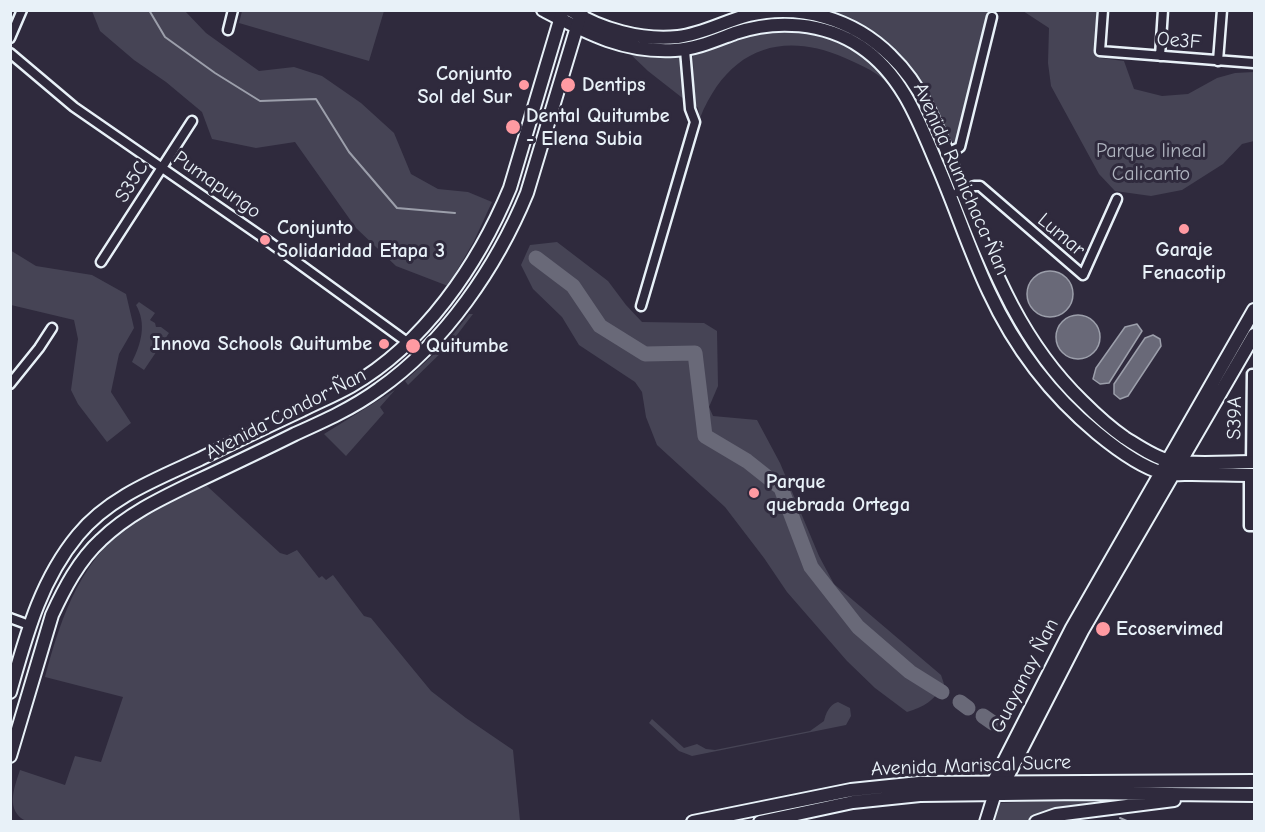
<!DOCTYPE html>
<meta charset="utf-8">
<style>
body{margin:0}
#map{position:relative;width:1265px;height:832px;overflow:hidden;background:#2f2a3d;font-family:"Comic Neue",sans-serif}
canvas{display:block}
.frame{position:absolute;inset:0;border:12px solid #e8f1f8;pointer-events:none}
</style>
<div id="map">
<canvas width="1265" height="832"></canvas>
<div class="frame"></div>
</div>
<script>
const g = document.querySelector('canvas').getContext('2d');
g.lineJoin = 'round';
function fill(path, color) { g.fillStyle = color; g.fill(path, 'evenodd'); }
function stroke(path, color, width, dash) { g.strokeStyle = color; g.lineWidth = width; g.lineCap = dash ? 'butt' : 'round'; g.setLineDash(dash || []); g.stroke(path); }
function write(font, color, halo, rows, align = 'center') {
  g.font = font + ' "Comic Neue",sans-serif'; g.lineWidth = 6; g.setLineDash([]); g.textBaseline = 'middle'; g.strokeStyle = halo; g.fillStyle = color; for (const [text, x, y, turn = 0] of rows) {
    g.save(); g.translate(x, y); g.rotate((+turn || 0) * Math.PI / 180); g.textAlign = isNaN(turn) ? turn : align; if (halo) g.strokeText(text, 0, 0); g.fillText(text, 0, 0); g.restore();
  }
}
const green = new Path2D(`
 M 92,11 L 185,11 L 206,33 L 259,71 L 294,67 L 322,76 L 361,103 L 394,133 L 411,174 L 438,189 L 468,192 L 492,202 L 474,241 L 448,286 L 396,266 L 356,228 L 295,142 L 256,148 L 212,139 L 202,112 L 166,82 L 134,60 L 100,31 Z
 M 242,11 L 242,10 L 384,11 L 369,61 L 239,23 Z
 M 825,11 L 989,11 L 959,139 L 954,142 L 947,139 C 937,122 933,101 923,84 C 899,48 867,22 825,11 Z
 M 1023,11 L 1096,11 L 1096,46 L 1100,58 L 1124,61 L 1134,89 L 1162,96 L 1188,94 L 1217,78 L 1235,73 L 1254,72 L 1254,141 L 1242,144 L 1223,164 L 1182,190 L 1151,196 L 1115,191 L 1099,174 L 1051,86 L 1048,63 L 1049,28 Z
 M 785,31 C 835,32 886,59 905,107 C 897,97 889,83 878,75 C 868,68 856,63 845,58 C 779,29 727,51 700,118 L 698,108 L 694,103 L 693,56 L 749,35 Z
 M 626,50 L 647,55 L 680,56 L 685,100 L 648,71 Z
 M 557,242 L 608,281 L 626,305 L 642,322 L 704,323 L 717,331 L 718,386 L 709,407 L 713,416 L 757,420 L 780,463 L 819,556 L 834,584 L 941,675 L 944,684 C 935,700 924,707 907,712 L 875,688 L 847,661 L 787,592 L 764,558 L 725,507 L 657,445 L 646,417 L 642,392 L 635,382 L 579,345 L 562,317 L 533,289 L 521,265 L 530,245 Z
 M 10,250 L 36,266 L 92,275 L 126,294 L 134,328 L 119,354 L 111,392 L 131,423 L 107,442 L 78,404 L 71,390 L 78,339 L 74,320 L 11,305 Z
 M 139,302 L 155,313 L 150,320 L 155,323 L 156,327 L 161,327 L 169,333 L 144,370 L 132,362 C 141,344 147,324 136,305 Z
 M 469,314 L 473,314 L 450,344 L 408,385 L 405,381 L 448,341 Z
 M 395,390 L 380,407 L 384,413 L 346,456 L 324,434 Z
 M 207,486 L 280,553 L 287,555 L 297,550 L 319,578 L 322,576 L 326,580 L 333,575 L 364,616 L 371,618 L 431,691 L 466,718 L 513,750 L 520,821 L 26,821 C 5,811 14,788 20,770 L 65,785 L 75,756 L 101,762 L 123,697 L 45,677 C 62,613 82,556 140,516 C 160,503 185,495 207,486 Z
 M 838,702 L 850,708 L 851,716 L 846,725 L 692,756 L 679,751 L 649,723 L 652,719 L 684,748 L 697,744 L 706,749 L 715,750 L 810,731 L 824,721 C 826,713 829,705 838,702 Z
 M 1128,797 L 1127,805 L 1038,817 L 1029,821 L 991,822 L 999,803 Z`);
const water = new Path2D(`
 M1027 294a23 23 0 1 1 46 0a23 23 0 1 1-46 0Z
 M1056 337a22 22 0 1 1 44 0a22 22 0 1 1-44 0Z
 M 1137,324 L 1142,331 L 1109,383 L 1100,384 L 1093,379 L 1096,368 L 1125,327 Z
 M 1153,335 L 1160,339 L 1161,346 L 1128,396 L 1120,399 L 1114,394 L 1114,384 L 1145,338 Z`);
const stream = new Path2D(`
 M 149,10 L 165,37 L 215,73 L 260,101 L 316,99 L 349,152 L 397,208 L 455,213
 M 1120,818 L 1129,822`);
const river = new Path2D(`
 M 536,258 L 573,286 L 600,326 L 645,354 L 695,353 L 705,436 L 747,461 L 781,488 L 811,567 L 858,627 L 910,672 L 942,692
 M 960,702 L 968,708
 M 983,716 L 993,723`);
const street = new Path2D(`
 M 1103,10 L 1100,51 L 1254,63
 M 228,30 L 233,10
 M 10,38 L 22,10
 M 10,53 L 74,107 L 265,239 L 407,342
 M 1160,56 L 1163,10
 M 1218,61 L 1222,10
 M 947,153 L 960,147 L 992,17
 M 958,192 L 974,186 L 980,186 L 1083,275 L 1117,199
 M 101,262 L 192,121
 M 641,306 L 695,122 L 690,109 L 685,50
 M 10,384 L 39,348 L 52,328
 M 1251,462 L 1252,374 L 1254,374
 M 1249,475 L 1249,526 L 1254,526
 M 10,618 L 29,625`);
const secondary = new Path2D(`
 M 543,10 C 587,33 624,53 675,50 C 696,49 716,40 735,33 C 776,19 824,22 861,47 C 901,74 918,119 936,162 C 955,205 969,250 989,292 C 1014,346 1051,395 1097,433 C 1114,447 1141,467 1163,473 C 1172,475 1182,474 1192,474 C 1213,474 1234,475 1254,475
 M 570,10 C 601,29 641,41 678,37 C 703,34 725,21 749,15 C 800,3 854,19 891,56 C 925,88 941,136 957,178 C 990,261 1017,338 1082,401 C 1095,414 1109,427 1125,438 C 1138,446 1155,458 1170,461 C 1193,465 1230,462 1254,462
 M 995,792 L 993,783 L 1072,628 L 1254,310
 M 986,822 L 995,793 L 1004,783 L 1082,631 L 1254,335`);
const primary = new Path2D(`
 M 10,692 C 26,636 40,581 78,535 C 109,497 157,479 200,459 C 234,442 268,426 302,410 C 318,402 335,395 351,386 C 424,344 478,265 510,188 L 563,10
 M 10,756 L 52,615 C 64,589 79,560 101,540 C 128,514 160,499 193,483 C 227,467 261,451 295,434 C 324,421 353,408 379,389 C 445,343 497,266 527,193 L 582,10
 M 693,822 L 851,790 L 919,783 L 1254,781
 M 760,822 L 853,802 L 920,795 L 1085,793 L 1254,795
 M 1036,822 L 1056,815 L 1174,800`);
const markers = [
 [524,85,6,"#ff9aa2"],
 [568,85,8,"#ff9aa2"],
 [513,127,8,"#ff9aa2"],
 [1184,229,6,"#ff9aa2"],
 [265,240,6,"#ff9aa2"],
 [384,344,6,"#ff9aa2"],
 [413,346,8,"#ff9aa2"],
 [754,493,6,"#ff9aa2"],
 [1103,629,8,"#ff9aa2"]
];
const streetNames = [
 ["Oe3F",1179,41,5],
 ["Avenida Rumichaca Ñan",961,179,66],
 ["S35C",132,182,-58],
 ["Pumapungo",217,185,35],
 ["Lumar",1061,235,40],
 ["Avenida Condor Ñan",286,414,-27],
 ["S39A",1235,418,-89],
 ["Guayanay Ñan",1025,676,-63],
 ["Avenida Mariscal Sucre",971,766,-2]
];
const poiNames = [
 ["Conjunto",512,74,"right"],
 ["Sol del Sur",512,97,"right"],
 ["Dentips",582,85],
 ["Dental Quitumbe",526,116],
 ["- Elena Subia",526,139],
 ["Conjunto",277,228],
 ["Solidaridad Etapa 3",277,251],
 ["Garaje",1184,250,"center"],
 ["Fenacotip",1184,273,"center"],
 ["Innova Schools Quitumbe",372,344,"right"],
 ["Quitumbe",426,346],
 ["Parque",766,482],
 ["quebrada Ortega",766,505],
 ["Ecoservimed",1116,629]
];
const parkNames = [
 ["Parque lineal",1151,151],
 ["Calicanto",1151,174]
];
fill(green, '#464455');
fill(water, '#696978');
stroke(water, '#9c9fab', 1.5);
stroke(stream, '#9c9fab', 2);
stroke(river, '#696978', 15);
stroke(street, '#e8f1f8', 13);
stroke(secondary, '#e8f1f8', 16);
stroke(primary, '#e8f1f8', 16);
stroke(street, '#2f2a3d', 8);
stroke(secondary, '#2f2a3d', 12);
stroke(primary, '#2f2a3d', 12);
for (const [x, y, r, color] of markers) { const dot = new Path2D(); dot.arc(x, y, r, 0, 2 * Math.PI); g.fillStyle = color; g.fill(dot); stroke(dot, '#2f2a3d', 2); }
write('20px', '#e8f1f8', '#2f2a3d', streetNames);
write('bold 20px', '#e8f1f8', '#2f2a3d', poiNames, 'left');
write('20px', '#afb4bf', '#2f2a3d', parkNames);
</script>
